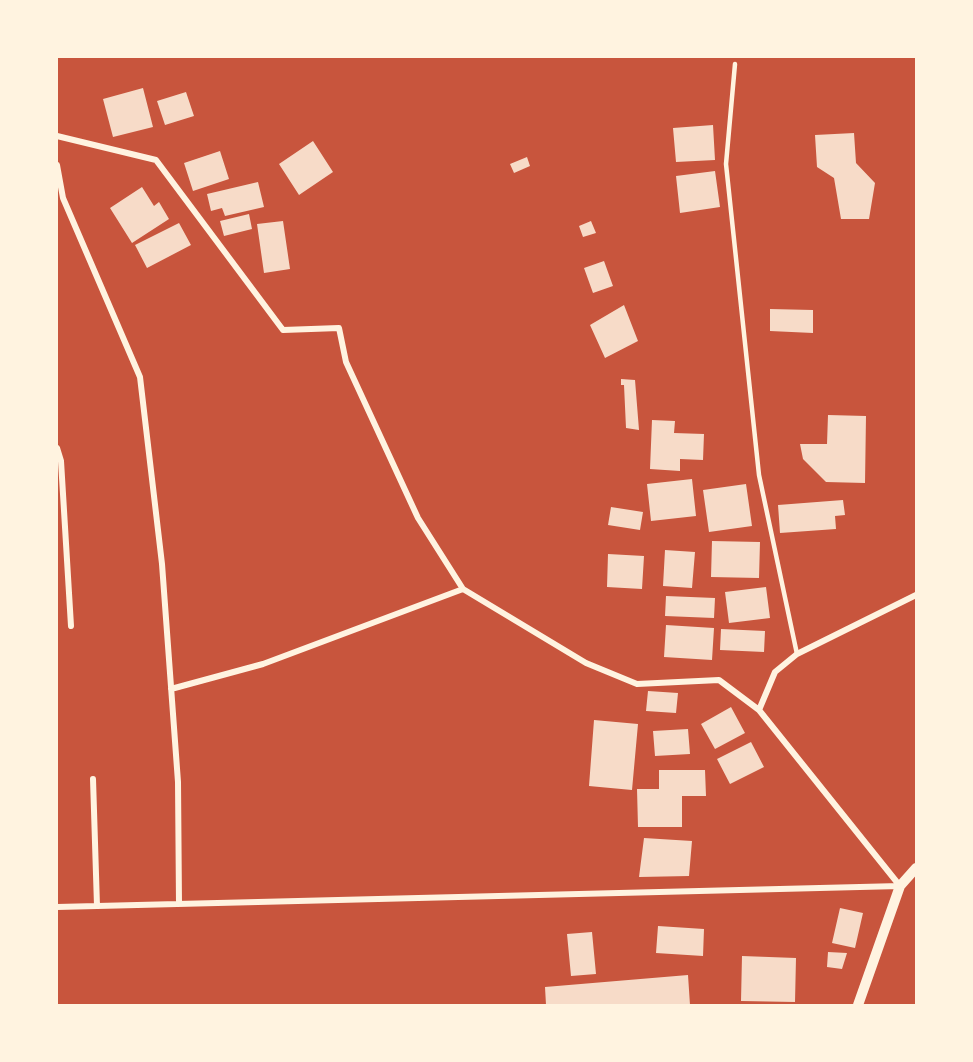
<!DOCTYPE html>
<style>
body{margin:0}
#map{position:relative;width:973px;height:1062px;overflow:hidden;background:#c8553d;font-family:Bitter,serif}
canvas{display:block}
.frame{position:absolute;inset:0;border:58px solid #fff3e0;pointer-events:none}
</style>
<div id="map">
<canvas width="973" height="1062"></canvas>
<div class="frame"></div>
</div>
<script>
const g = document.querySelector('canvas').getContext('2d');
g.lineJoin = 'round';
function fill(path, color) { g.fillStyle = color; g.fill(path, 'evenodd'); }
function stroke(path, color, width, dash) { g.strokeStyle = color; g.lineWidth = width; g.lineCap = dash ? 'butt' : 'round'; g.setLineDash(dash || []); g.stroke(path); }
const building = new Path2D(`
 M 143,88 L 153,127 L 113,137 L 103,99 Z
 M 186,92 L 194,116 L 165,125 L 157,101 Z
 M 713,125 L 715,160 L 676,162 L 673,128 Z
 M 854,133 L 856,163 L 875,183 L 869,219 L 841,219 L 834,178 L 817,167 L 815,135 Z
 M 313,141 L 333,172 L 299,195 L 279,164 Z
 M 220,151 L 229,179 L 193,191 L 184,163 Z
 M 527,157 L 530,166 L 514,173 L 510,164 Z
 M 715,171 L 720,207 L 680,213 L 676,176 Z
 M 258,182 L 264,207 L 225,216 L 222,208 L 211,211 L 207,194 Z
 M 142,187 L 154,206 L 159,202 L 169,219 L 132,243 L 110,208 Z
 M 249,214 L 252,229 L 224,236 L 220,221 Z
 M 283,221 L 290,269 L 264,273 L 257,224 Z
 M 591,221 L 596,233 L 583,237 L 579,226 Z
 M 179,223 L 191,245 L 147,268 L 135,245 Z
 M 604,261 L 613,286 L 593,293 L 584,268 Z
 M 624,305 L 638,341 L 605,358 L 590,325 Z
 M 770,309 L 813,310 L 813,333 L 770,331 Z
 M 621,379 L 635,380 L 639,430 L 626,428 L 624,385 L 621,385 Z
 M 828,415 L 866,416 L 865,483 L 826,482 L 803,459 L 800,444 L 827,444 Z
 M 652,420 L 675,421 L 674,433 L 704,434 L 703,460 L 680,459 L 680,471 L 650,469 Z
 M 692,479 L 696,516 L 651,521 L 647,484 Z
 M 746,484 L 752,526 L 709,532 L 703,490 Z
 M 843,500 L 845,515 L 835,516 L 836,529 L 780,533 L 778,505 Z
 M 611,507 L 643,512 L 640,530 L 608,525 Z
 M 712,541 L 760,542 L 759,578 L 711,577 Z
 M 665,550 L 695,552 L 692,588 L 663,586 Z
 M 608,554 L 644,556 L 642,589 L 607,587 Z
 M 766,587 L 770,618 L 729,623 L 725,592 Z
 M 666,596 L 715,598 L 714,618 L 665,616 Z
 M 666,625 L 714,628 L 712,660 L 664,657 Z
 M 721,629 L 765,631 L 764,652 L 720,650 Z
 M 648,691 L 678,693 L 676,713 L 646,711 Z
 M 731,707 L 745,733 L 715,749 L 701,724 Z
 M 594,720 L 638,724 L 632,790 L 589,786 Z
 M 688,729 L 690,754 L 655,756 L 653,731 Z
 M 751,742 L 764,767 L 730,784 L 717,759 Z
 M 659,770 L 705,770 L 706,796 L 682,796 L 682,827 L 638,827 L 637,789 L 659,789 Z
 M 644,838 L 692,841 L 689,876 L 639,877 Z
 M 840,908 L 863,913 L 855,948 L 832,943 Z
 M 658,926 L 704,929 L 703,956 L 656,953 Z
 M 592,932 L 596,974 L 571,976 L 567,934 Z
 M 828,952 L 847,953 L 842,969 L 827,967 Z
 M 742,956 L 796,958 L 795,1002 L 741,1001 Z
 M 688,975 L 690,1005 L 546,1005 L 545,987 Z`);
const service = new Path2D(`
 M 735,64 L 726,164 L 759,475 L 797,654`);
const minor = new Path2D(`
 M 57,136 L 156,160 L 283,330 L 339,328 L 346,362 L 418,518 L 463,589 L 586,663 L 637,684 L 719,680 L 759,710 L 900,886
 M 57,165 L 63,198 L 140,377 L 162,564 L 178,782 L 179,904
 M 57,448 L 61,461 L 71,626
 M 171,689 L 263,664 L 463,589
 M 759,710 L 775,672 L 797,654 L 916,595
 M 93,779 L 97,906
 M 57,907 L 900,886`);
const tertiary = new Path2D(`
 M 858,1005 L 900,886 L 916,868`);
fill(building, '#f7dbc8');
stroke(service, '#fff3e0', 4.5);
stroke(minor, '#fff3e0', 6);
stroke(tertiary, '#fff3e0', 10);
</script>
